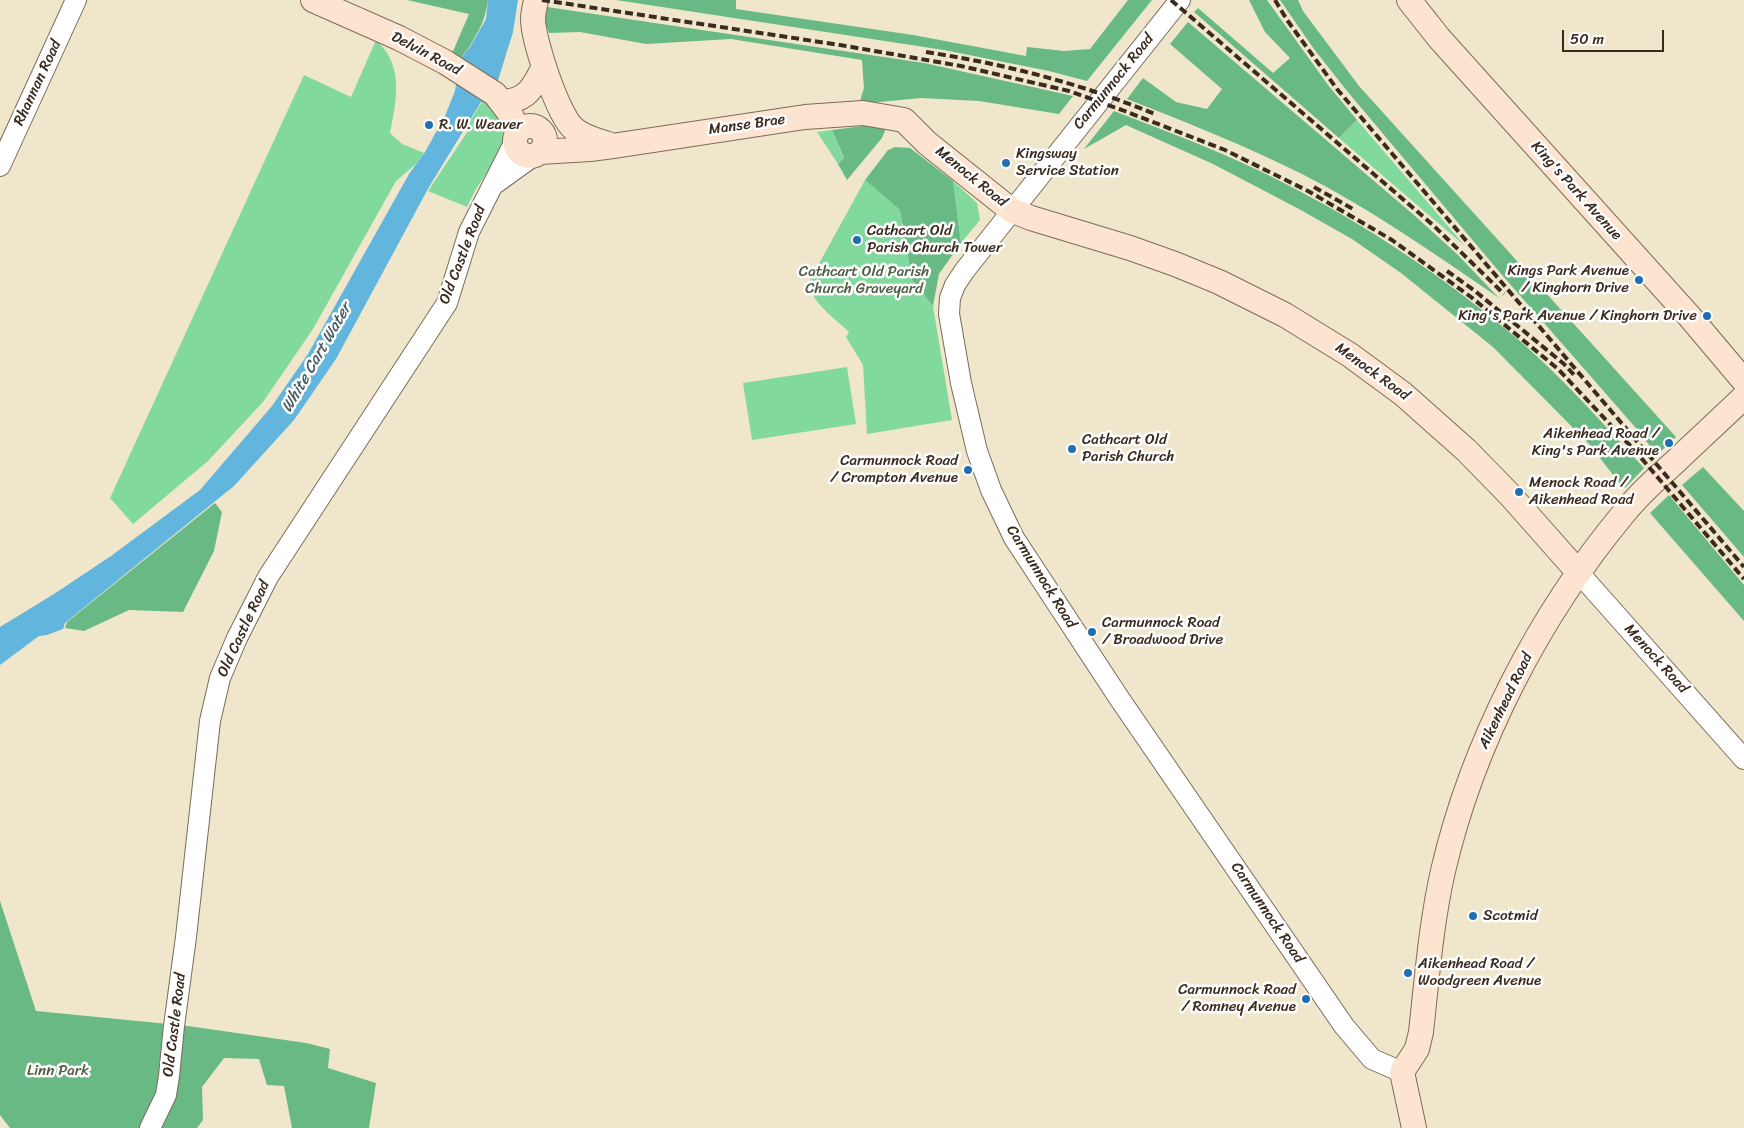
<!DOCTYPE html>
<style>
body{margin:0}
#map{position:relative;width:1744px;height:1128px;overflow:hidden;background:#f0e6cc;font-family:Sriracha,sans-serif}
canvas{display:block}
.scale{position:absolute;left:1562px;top:30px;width:102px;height:22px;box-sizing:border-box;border:2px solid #3b2a1e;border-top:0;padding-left:6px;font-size:15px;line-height:18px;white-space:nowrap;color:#3b2a1e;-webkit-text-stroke:4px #fff;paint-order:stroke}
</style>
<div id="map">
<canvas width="1744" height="1128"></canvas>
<div class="scale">50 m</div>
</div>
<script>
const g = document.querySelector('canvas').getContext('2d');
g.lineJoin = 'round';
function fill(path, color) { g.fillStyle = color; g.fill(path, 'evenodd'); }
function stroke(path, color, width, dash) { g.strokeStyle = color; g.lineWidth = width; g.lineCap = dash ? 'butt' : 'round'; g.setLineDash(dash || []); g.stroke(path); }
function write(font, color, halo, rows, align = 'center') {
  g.font = font + ' Sriracha,sans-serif'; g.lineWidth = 5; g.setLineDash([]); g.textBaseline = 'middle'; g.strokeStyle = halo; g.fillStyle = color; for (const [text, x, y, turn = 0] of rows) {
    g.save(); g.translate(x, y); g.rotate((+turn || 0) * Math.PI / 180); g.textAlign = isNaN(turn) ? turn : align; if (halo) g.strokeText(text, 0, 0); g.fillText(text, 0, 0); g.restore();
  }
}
const green = new Path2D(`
 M 376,40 C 404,66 397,98 390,133 L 402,144 L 424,153 L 416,164 L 396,181 L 313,329 L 263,402 L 208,461 L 133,524 L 110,498 L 304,75 L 351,97 Z
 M 482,102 L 491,103 L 502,130 L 505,145 L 476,189 L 467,207 L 428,191 L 468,131 L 465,129 Z
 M 1357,120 L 1465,246 L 1339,138 Z
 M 832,130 L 844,159 L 838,164 L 817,132 Z
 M 865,180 L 900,210 L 912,280 L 933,306 L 952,420 L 867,434 L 863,365 L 846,337 L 849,332 C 837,320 805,298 810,280 Z
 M 953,181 L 977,203 L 980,220 L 961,243 Z
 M 847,367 L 856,424 L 752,440 L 743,383 Z`);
const forest = new Path2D(`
 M 407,0 L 488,0 C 485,20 481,27 471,44 C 468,50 462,54 460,61 L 451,56 L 469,14 Z
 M 616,0 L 736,0 L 736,9 L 913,35 L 1026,56 L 1027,47 L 1064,51 L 1090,49 L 1128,0 L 1152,0 L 1087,81 L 1049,71 L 944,50 Z
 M 1249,0 L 1267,0 L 1328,85 L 1357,120 L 1339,138 L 1194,12 L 1198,8 L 1273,73 L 1290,58 L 1265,32 Z
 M 1280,0 L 1298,0 L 1303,11 L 1359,86 L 1676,437 L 1657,455 L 1635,427 L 1502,275 L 1347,91 L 1314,49 Z
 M 547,7 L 924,63 L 1073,96 L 1059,114 L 979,101 L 921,98 L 859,104 L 864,88 L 862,60 L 731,39 L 646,44 L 580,32 L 549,33 L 545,22 Z
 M 1188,22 L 1415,216 L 1457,254 L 1499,298 C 1435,254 1371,209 1302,174 C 1246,146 1186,122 1127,99 L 1143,78 L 1176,102 L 1207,109 L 1222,89 L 1170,44 Z
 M 1114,111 C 1171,133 1228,154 1282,182 C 1367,225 1447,279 1520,341 C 1565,380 1604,425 1644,468 L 1625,488 L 1621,485 L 1589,444 L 1493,347 L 1401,273 L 1352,239 L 1299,209 L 1213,164 L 1126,125 L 1084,149 Z
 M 879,124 L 886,128 L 882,138 L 847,180 L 838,164 L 844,158 L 832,130 Z
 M 895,147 L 910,148 L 953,181 L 961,243 L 939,274 L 933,306 L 912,280 L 900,210 L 865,180 L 888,150 Z
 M 1703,467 L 1744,511 L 1744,557 L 1682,485 Z
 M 1669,495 L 1744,585 L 1744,621 L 1650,513 Z
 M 215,503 L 222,512 L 214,551 L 183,612 L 129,610 L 84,631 L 65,628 L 67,622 Z
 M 0,901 L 36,1011 L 168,1024 L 157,1100 L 142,1128 L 10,1128 L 0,1115 Z
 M 181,1025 L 306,1043 L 330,1049 L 328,1068 L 376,1083 L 369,1128 L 292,1128 L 284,1086 L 267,1085 L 259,1059 L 224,1058 L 202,1087 L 203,1120 L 197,1128 L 156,1128 Z`);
const water = new Path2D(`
 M 488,0 L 518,0 L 513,32 L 491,103 L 481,102 L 429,187 L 336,359 L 294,420 L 234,486 L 65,623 L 63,629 L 47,635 L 39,636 L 0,665 L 0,627 L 54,594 L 111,556 L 200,490 L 272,406 L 308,354 L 409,174 L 425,152 L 445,116 L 455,91 L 460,59 L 470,47 L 486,19 Z`);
const tertiary = new Path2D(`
 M 1180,0 L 965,270 L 955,285 L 950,298 L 949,314 L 961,383 L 977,451 L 991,490 L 1014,538 L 1119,698 L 1344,1026 L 1372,1059 L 1402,1072
 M 0,166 L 76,0
 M 496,183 L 536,154
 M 1579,573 L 1744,759
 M 150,1128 L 166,1095 L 169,1076 L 174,1026 L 186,937 L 210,721 L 220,678 L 237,638 L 268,577 L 447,303 L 469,232 L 515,141`);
const secondary = new Path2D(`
 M 313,0 L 399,38 L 445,62 L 495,94 L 511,115 L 518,132
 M 536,0 C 535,6 533,13 533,19 C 533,40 558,115 573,128 C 582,137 596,140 608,144
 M 1409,0 L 1439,38 L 1690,317 L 1744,381
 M 501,102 C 523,101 531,92 540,74
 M515 141a15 15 0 1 1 30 0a15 15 0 1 1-30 0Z
 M 540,152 L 590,149 L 613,146 L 805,117 L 863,113 L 904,120 L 927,143 L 1011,210 L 1031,218 L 1130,248 L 1175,264 L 1219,282 L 1285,315 L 1350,355 L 1403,394 L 1466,450 L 1510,495 L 1579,573
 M 1414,1128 L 1402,1072 L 1417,1049 L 1421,1032 C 1427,978 1431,924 1443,871 C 1473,742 1540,614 1624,513 C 1639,494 1657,478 1675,462 C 1698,440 1721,419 1744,397`);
const rail = new Path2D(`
 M 542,0 L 840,45 L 961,66 L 1069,91 L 1122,110 L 1225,150 L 1308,191 L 1392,240 L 1471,297 L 1558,369 L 1637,453 L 1744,579
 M 1171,0 L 1433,225 L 1504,294
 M 1275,0 L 1287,20 L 1337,89 L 1744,567
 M 926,52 C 1005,64 1083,84 1157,115
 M 1314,187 L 1353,209
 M 1447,271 L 1475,291 L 1564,364 L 1576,377`);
const markers = [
 [429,125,5,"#1f6fb2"],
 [1006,163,5,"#1f6fb2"],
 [857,240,5,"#1f6fb2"],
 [1639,280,5,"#1f6fb2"],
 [1707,316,5,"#1f6fb2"],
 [1669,443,5,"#1f6fb2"],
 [1072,449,5,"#1f6fb2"],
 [968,470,5,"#1f6fb2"],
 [1519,492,5,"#1f6fb2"],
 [1092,632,5,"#1f6fb2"],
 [1473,916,5,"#1f6fb2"],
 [1408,973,5,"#1f6fb2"],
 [1306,999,5,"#1f6fb2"]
];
const streetNames = [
 ["Delvin Road",426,54,28],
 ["Carmunnock Road",1114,82,-51],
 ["Rhannan Road",38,83,-65],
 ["Manse Brae",747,125,-8],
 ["Menock Road",971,177,39],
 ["King's Park Avenue",1576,191,48],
 ["Old Castle Road",463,255,-69],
 ["Menock Road",1372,372,36],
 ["Carmunnock Road",1041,577,58],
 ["Old Castle Road",244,629,-65],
 ["Menock Road",1656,659,48],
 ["Aikenhead Road",1506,701,-64],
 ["Carmunnock Road",1267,913,56],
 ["Old Castle Road",175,1025,-83]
];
const poiNames = [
 ["R. W. Weaver",439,125],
 ["Kingsway",1016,154],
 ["Service Station",1016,171],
 ["Cathcart Old",867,231],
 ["Parish Church Tower",867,248],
 ["Kings Park Avenue",1629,271,"right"],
 ["/ Kinghorn Drive",1629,288,"right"],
 ["King's Park Avenue / Kinghorn Drive",1697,316,"right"],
 ["Aikenhead Road /",1659,434,"right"],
 ["King's Park Avenue",1659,451,"right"],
 ["Cathcart Old",1082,440],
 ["Parish Church",1082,457],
 ["Carmunnock Road",958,461,"right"],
 ["/ Crompton Avenue",958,478,"right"],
 ["Menock Road /",1529,483],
 ["Aikenhead Road",1529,500],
 ["Carmunnock Road",1102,623],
 ["/ Broadwood Drive",1102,640],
 ["Scotmid",1483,916],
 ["Aikenhead Road /",1418,964],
 ["Woodgreen Avenue",1418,981],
 ["Carmunnock Road",1296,990,"right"],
 ["/ Romney Avenue",1296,1007,"right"]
];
const parkNames = [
 ["Cathcart Old Parish",864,272],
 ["Church Graveyard",864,289],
 ["Linn Park",58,1071]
];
const waterNames = [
 ["White Cart Water",317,358,-60]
];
fill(green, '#82d99d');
fill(forest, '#69b984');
fill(water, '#62b6de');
stroke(tertiary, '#7a6c5b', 22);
stroke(secondary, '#7a6c5b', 26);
stroke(tertiary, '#fff', 20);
stroke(secondary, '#fde4d0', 24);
stroke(rail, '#3b2a1e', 4, [8, 4]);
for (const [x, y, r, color] of markers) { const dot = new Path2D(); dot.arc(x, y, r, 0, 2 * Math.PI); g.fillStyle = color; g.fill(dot); stroke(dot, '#fff', 2); }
write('15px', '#3b2a1e', '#fff', streetNames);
write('15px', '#3b2a1e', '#fff', poiNames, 'left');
write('15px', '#505f44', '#fff', parkNames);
write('italic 16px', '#495b61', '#fff', waterNames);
</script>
